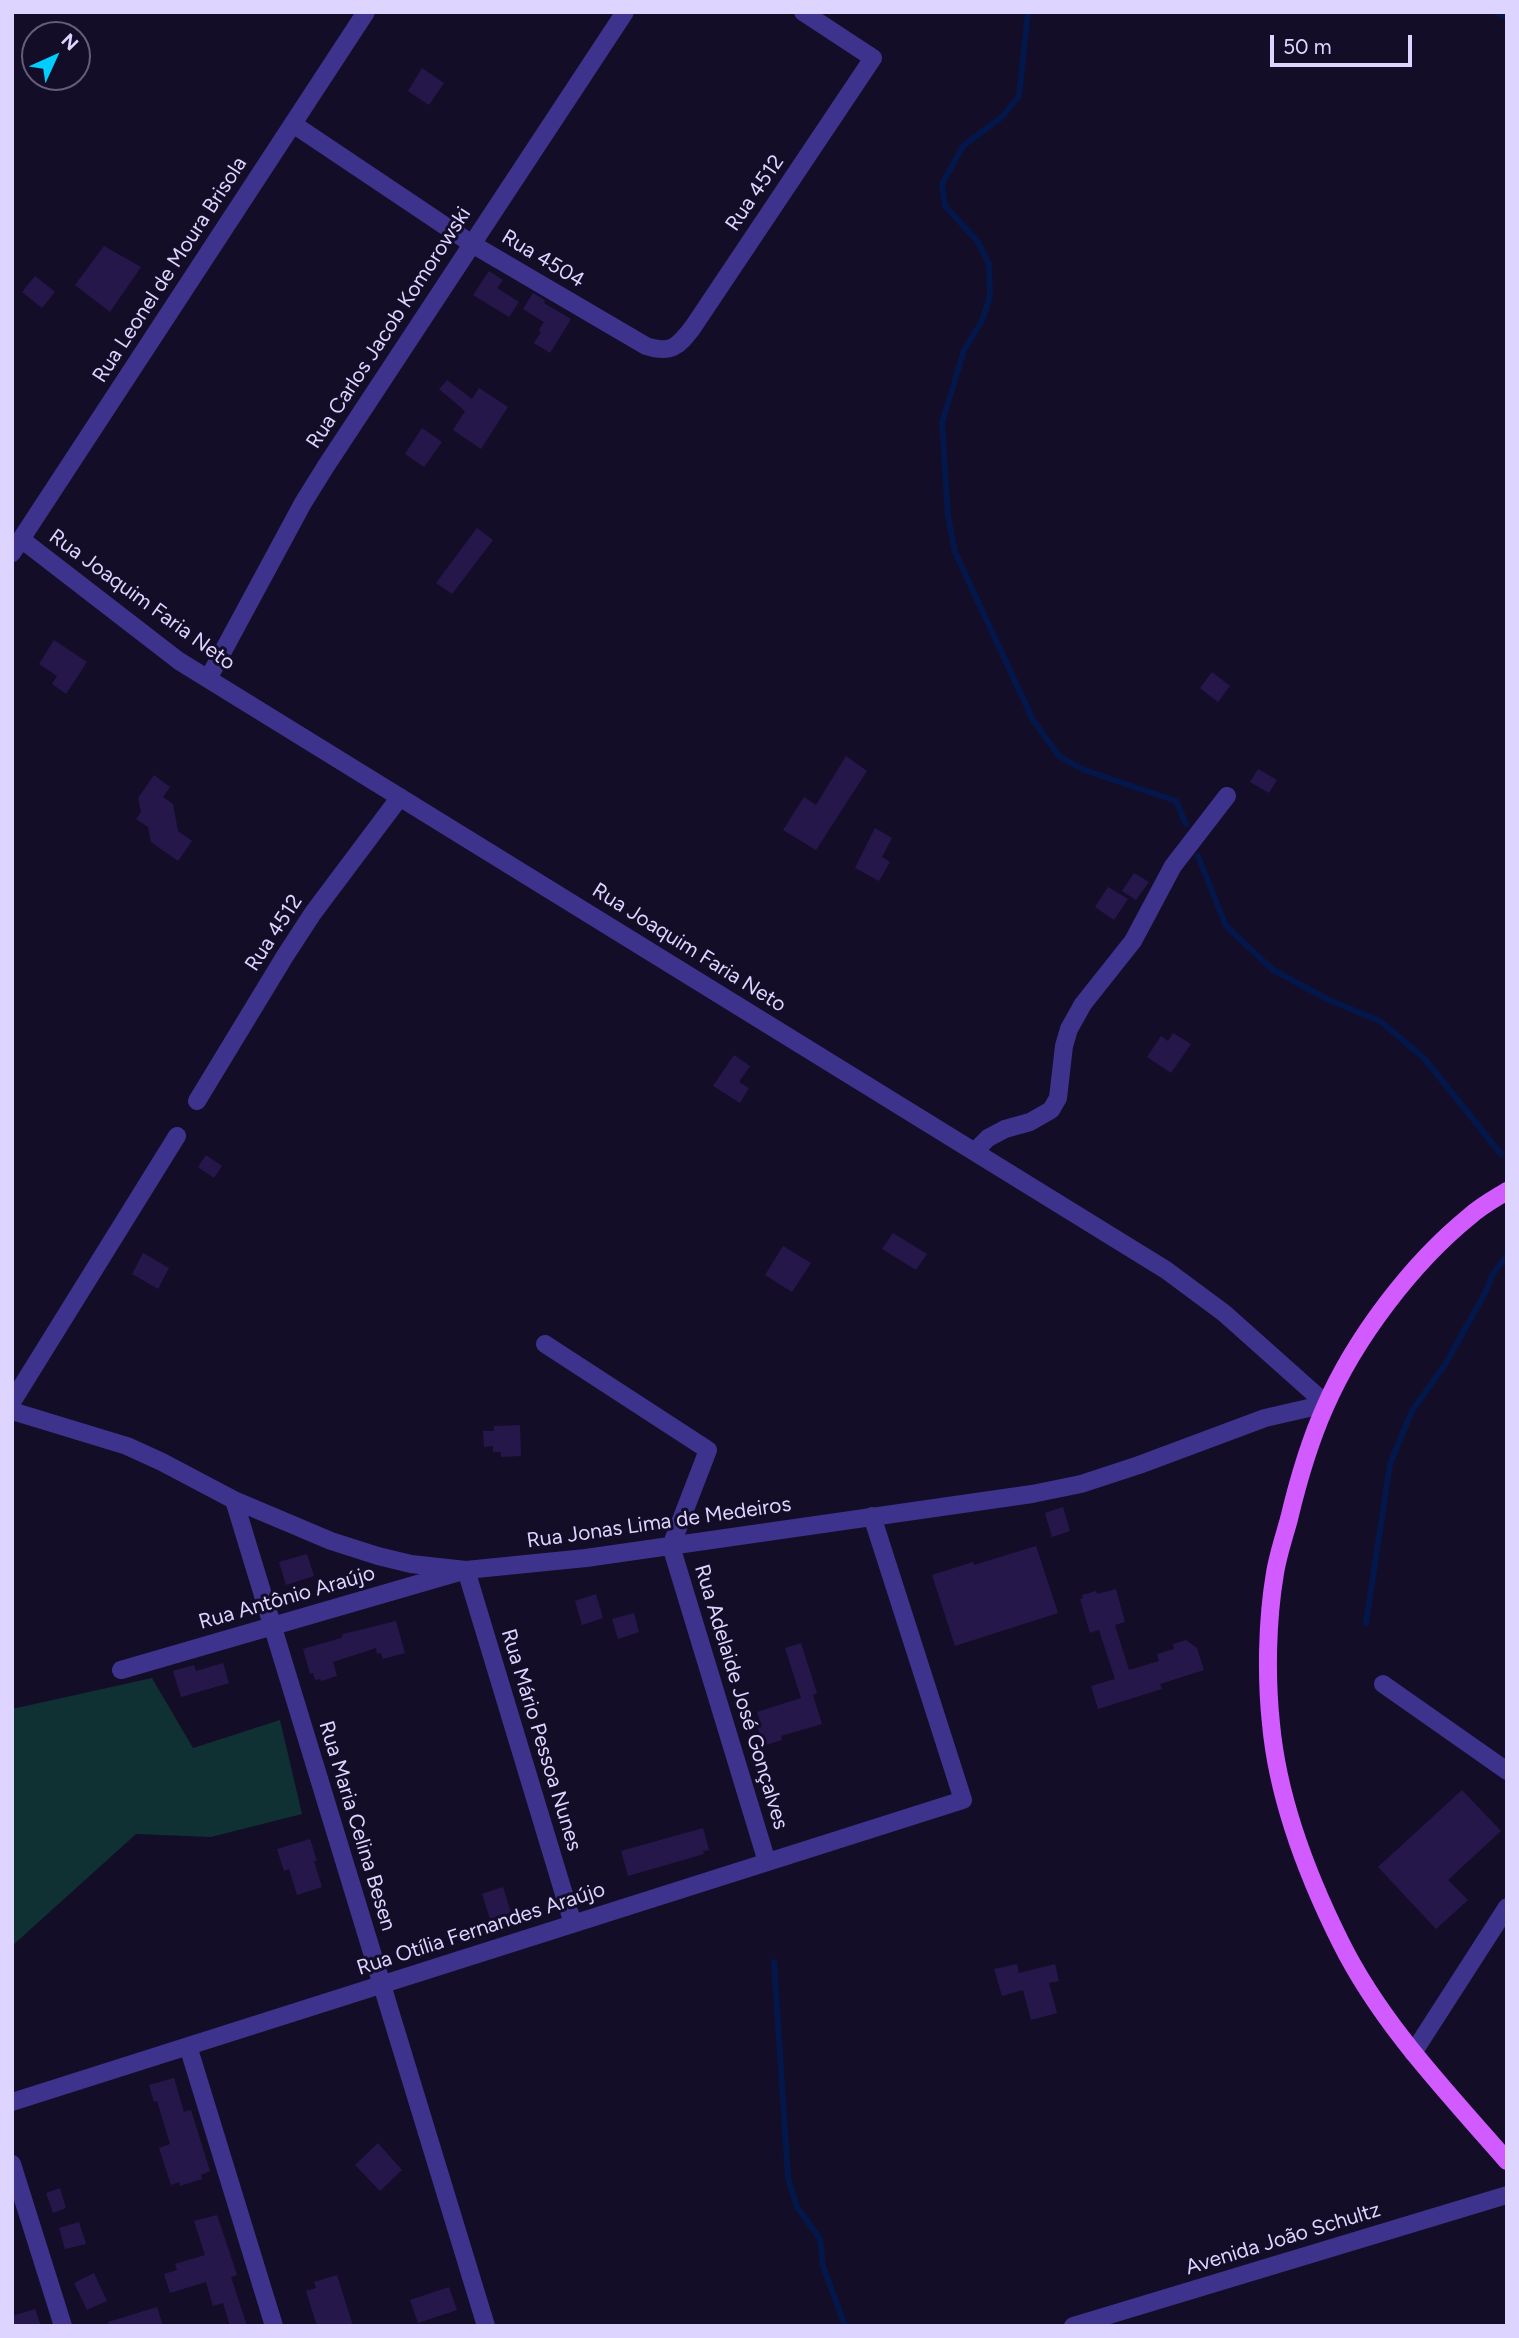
<!DOCTYPE html>
<meta charset="utf-8">
<style>
body{margin:0}
#map{position:relative;width:1519px;height:2338px;overflow:hidden;background:#140d28;font-family:Figtree,sans-serif}
canvas{display:block}
.frame{position:absolute;inset:0;border:14px solid #ddd4ff;pointer-events:none}
.north{position:absolute;left:21px;top:21px;width:70px;height:70px;box-sizing:border-box;background:#140d28;border:2px solid #645d7e;border-radius:50%;rotate:45deg;font-size:19px;font-weight:700;line-height:28px;text-align:center;color:#ddd4ff}
.north::after{content:'';display:block;margin:auto;width:24px;height:32px;background:#00ceff;clip-path:polygon(50% 0,100% 100%,50% 72%,0 100%)}
.scale{position:absolute;left:1270px;top:35px;width:142px;height:32px;box-sizing:border-box;border:4px solid #ddd4ff;border-top:0;padding-left:9px;font-size:21px;line-height:24px;white-space:nowrap;color:#ddd4ff;-webkit-text-stroke:5px #140d28;paint-order:stroke}
</style>
<div id="map">
<canvas width="1519" height="2338"></canvas>
<div class="frame"></div>
<div class="north">N</div>
<div class="scale">50 m</div>
</div>
<script>
const g = document.querySelector('canvas').getContext('2d');
g.lineJoin = 'round';
function fill(path, color) { g.fillStyle = color; g.fill(path, 'evenodd'); }
function stroke(path, color, width, dash) { g.strokeStyle = color; g.lineWidth = width; g.lineCap = dash ? 'butt' : 'round'; g.setLineDash(dash || []); g.stroke(path); }
function write(font, color, halo, rows, align = 'center') {
  g.font = font + ' Figtree,sans-serif'; g.lineWidth = 6; g.setLineDash([]); g.textBaseline = 'middle'; g.strokeStyle = halo; g.fillStyle = color; for (const [text, x, y, turn = 0] of rows) {
    g.save(); g.translate(x, y); g.rotate((+turn || 0) * Math.PI / 180); g.textAlign = isNaN(turn) ? turn : align; if (halo) g.strokeText(text, 0, 0); g.fillText(text, 0, 0); g.restore();
  }
}
const green = new Path2D(`
 M 152,1678 L 193,1748 L 280,1720 L 302,1814 L 211,1837 L 136,1834 L 12,1946 L 12,1709 Z`);
const stream = new Path2D(`
 M 1028,12 L 1019,96 L 1003,116 L 963,146 L 942,184 L 945,206 L 978,242 L 989,264 L 990,296 L 982,321 L 964,350 L 942,423 L 948,516 L 955,552 L 1033,720 L 1059,756 L 1084,770 L 1176,801 L 1186,824
 M 1497,12 L 1507,18
 M 1198,856 L 1226,926 L 1273,970 L 1331,1001 L 1380,1021 L 1424,1058 L 1501,1154
 M 1366,1623 L 1390,1464 L 1412,1411 L 1446,1363 L 1485,1293 L 1493,1274 L 1507,1255
 M 774,1962 L 788,2178 L 797,2207 L 820,2239 L 823,2266 L 845,2326`);
const building = new Path2D(`
 M 422,68 L 444,83 L 429,105 L 408,91 Z
 M 104,246 L 141,267 L 110,312 L 75,285 Z
 M 489,271 L 503,280 L 497,288 L 519,302 L 509,317 L 473,295 Z
 M 35,276 L 55,292 L 42,308 L 22,292 Z
 M 533,293 L 545,300 L 544,303 L 571,319 L 550,353 L 534,343 L 541,332 L 539,330 L 544,322 L 523,309 Z
 M 447,380 L 472,399 L 479,388 L 508,407 L 481,449 L 453,430 L 465,411 L 439,389 Z
 M 422,428 L 442,442 L 424,467 L 405,454 Z
 M 477,528 L 493,540 L 452,594 L 436,583 Z
 M 54,640 L 87,662 L 66,694 L 52,684 L 57,676 L 39,664 Z
 M 1212,672 L 1230,686 L 1218,702 L 1200,688 Z
 M 846,756 L 867,771 L 816,850 L 783,830 L 804,797 L 816,805 Z
 M 1258,769 L 1277,780 L 1269,793 L 1250,782 Z
 M 154,775 L 170,787 L 163,797 L 173,804 L 178,831 L 192,841 L 178,861 L 151,842 L 148,827 L 136,819 L 141,812 L 138,798 Z
 M 875,828 L 892,838 L 882,857 L 890,862 L 879,881 L 855,868 Z
 M 1134,873 L 1149,882 L 1136,900 L 1122,891 Z
 M 1108,887 L 1128,899 L 1114,920 L 1095,907 Z
 M 1173,1033 L 1191,1044 L 1171,1073 L 1147,1057 L 1161,1036 L 1168,1041 Z
 M 734,1055 L 750,1066 L 739,1082 L 749,1088 L 740,1103 L 713,1086 Z
 M 206,1155 L 222,1166 L 214,1178 L 198,1167 Z
 M 893,1233 L 927,1254 L 916,1270 L 882,1249 Z
 M 783,1246 L 811,1263 L 792,1292 L 765,1275 Z
 M 143,1253 L 169,1268 L 158,1289 L 132,1274 Z
 M 520,1425 L 521,1456 L 501,1457 L 501,1452 L 493,1452 L 493,1446 L 484,1447 L 483,1431 L 494,1431 L 494,1426 Z
 M 1063,1507 L 1070,1531 L 1052,1537 L 1045,1513 Z
 M 1036,1546 L 1058,1613 L 955,1646 L 932,1575 L 973,1562 L 974,1565 Z
 M 307,1554 L 314,1576 L 286,1585 L 279,1562 Z
 M 1116,1589 L 1125,1622 L 1115,1625 L 1129,1670 L 1159,1661 L 1157,1654 L 1174,1649 L 1173,1644 L 1186,1640 L 1197,1648 L 1204,1670 L 1160,1684 L 1162,1689 L 1098,1709 L 1091,1686 L 1115,1679 L 1099,1630 L 1090,1633 L 1080,1599 L 1083,1598 L 1082,1595 L 1096,1591 L 1097,1594 Z
 M 596,1594 L 603,1618 L 582,1625 L 575,1601 Z
 M 634,1613 L 639,1632 L 618,1639 L 612,1619 Z
 M 396,1621 L 405,1653 L 383,1659 L 381,1653 L 377,1654 L 376,1648 L 333,1662 L 337,1676 L 321,1681 L 320,1679 L 315,1680 L 313,1673 L 310,1674 L 303,1649 L 341,1638 L 343,1634 Z
 M 801,1643 L 817,1693 L 813,1695 L 822,1724 L 781,1736 L 782,1740 L 752,1749 L 760,1735 L 757,1726 L 761,1724 L 757,1712 L 801,1698 L 785,1648 Z
 M 223,1663 L 229,1683 L 181,1697 L 173,1671 L 194,1665 L 196,1671 Z
 M 1462,1790 L 1501,1831 L 1448,1880 L 1468,1900 L 1436,1929 L 1378,1867 Z
 M 703,1828 L 709,1850 L 703,1851 L 704,1854 L 628,1876 L 621,1851 Z
 M 310,1839 L 317,1861 L 314,1861 L 322,1887 L 297,1895 L 289,1869 L 284,1871 L 277,1849 Z
 M 503,1887 L 511,1913 L 490,1919 L 482,1894 Z
 M 1017,1964 L 1019,1973 L 1055,1964 L 1059,1981 L 1049,1983 L 1057,2013 L 1031,2020 L 1023,1990 L 1002,1996 L 994,1969 Z
 M 174,2078 L 184,2112 L 191,2110 L 210,2171 L 201,2175 L 202,2179 L 180,2186 L 179,2182 L 171,2185 L 159,2148 L 170,2144 L 157,2101 L 154,2102 L 149,2085 Z
 M 378,2143 L 402,2170 L 380,2191 L 355,2165 Z
 M 60,2188 L 66,2208 L 53,2213 L 46,2193 Z
 M 217,2215 L 237,2275 L 231,2277 L 247,2326 L 230,2326 L 223,2303 L 213,2306 L 206,2282 L 170,2293 L 164,2274 L 177,2270 L 175,2264 L 205,2255 L 194,2221 Z
 M 79,2222 L 86,2244 L 65,2249 L 59,2228 Z
 M 94,2273 L 107,2301 L 87,2310 L 74,2283 Z
 M 337,2275 L 353,2326 L 317,2326 L 306,2291 L 316,2288 L 314,2282 Z
 M 449,2287 L 457,2310 L 418,2323 L 410,2300 Z
 M 157,2307 L 163,2326 L 109,2326 L 108,2322 Z
 M 35,2309 L 41,2326 L 12,2326 L 12,2316 Z`);
const minor = new Path2D(`
 M 293,124 L 472,244 L 646,346 C 671,354 678,347 693,327 L 873,58 L 803,12
 M 21,539 L 179,661 L 1166,1270 L 1224,1313 L 1326,1404
 M 12,553 L 366,12
 M 208,679 L 303,503 L 326,466 L 625,12
 M 197,1101 L 285,956 L 313,913 L 400,797
 M 975,1151 L 988,1138 L 1005,1129 L 1030,1122 L 1051,1110 L 1058,1098 L 1064,1046 L 1069,1029 L 1083,1004 L 1133,941 L 1173,866 L 1227,796
 M 545,1344 L 708,1450 L 671,1546 L 767,1862
 M 12,1402 L 177,1136
 M 12,1411 L 127,1446 L 162,1462 L 234,1500 L 331,1541 L 378,1556 L 411,1564 L 466,1570 L 586,1558 L 1032,1494 L 1081,1484 L 1139,1465 L 1265,1418 L 1326,1404
 M 234,1500 L 486,2326
 M 121,1670 L 466,1570 L 573,1924
 M 1383,1684 L 1507,1771
 M 188,2046 L 274,2326
 M 1413,2053 L 1507,1907
 M 12,2102 L 963,1800 L 872,1516
 M 12,2164 L 63,2326
 M 1073,2326 L 1507,2195`);
const major = new Path2D(`
 M 1507,1191 C 1494,1199 1481,1206 1470,1216 C 1412,1263 1355,1338 1325,1407 C 1309,1443 1298,1481 1289,1519 C 1284,1537 1278,1555 1275,1573 C 1267,1620 1266,1677 1271,1724 C 1278,1800 1307,1875 1341,1943 C 1382,2025 1447,2092 1507,2161`);
const streetNames = [
 ["Rua 4512",755,193,-56],
 ["Rua 4504",543,259,31],
 ["Rua Leonel de Moura Brisola",170,270,-57],
 ["Rua Carlos Jacob Komorowski",389,328,-57],
 ["Rua Joaquim Faria Neto",142,600,36],
 ["Rua 4512",274,933,-57],
 ["Rua Joaquim Faria Neto",689,948,32],
 ["Rua Jonas Lima de Medeiros",659,1523,-8],
 ["Rua Antônio Araújo",287,1598,-16],
 ["Rua Adelaide José Gonçalves",741,1697,73],
 ["Rua Mário Pessoa Nunes",541,1740,73],
 ["Rua Maria Celina Besen",357,1826,73],
 ["Rua Otília Fernandes Araújo",481,1929,-18],
 ["Avenida João Schultz",1283,2239,-17]
];
fill(green, '#0f3133');
stroke(stream, '#04174a', 6);
fill(building, '#26174b');
stroke(minor, '#3e338c', 18);
stroke(major, '#d15bff', 18);
write('21px', '#ddd4ff', '#140d28', streetNames);
</script>
